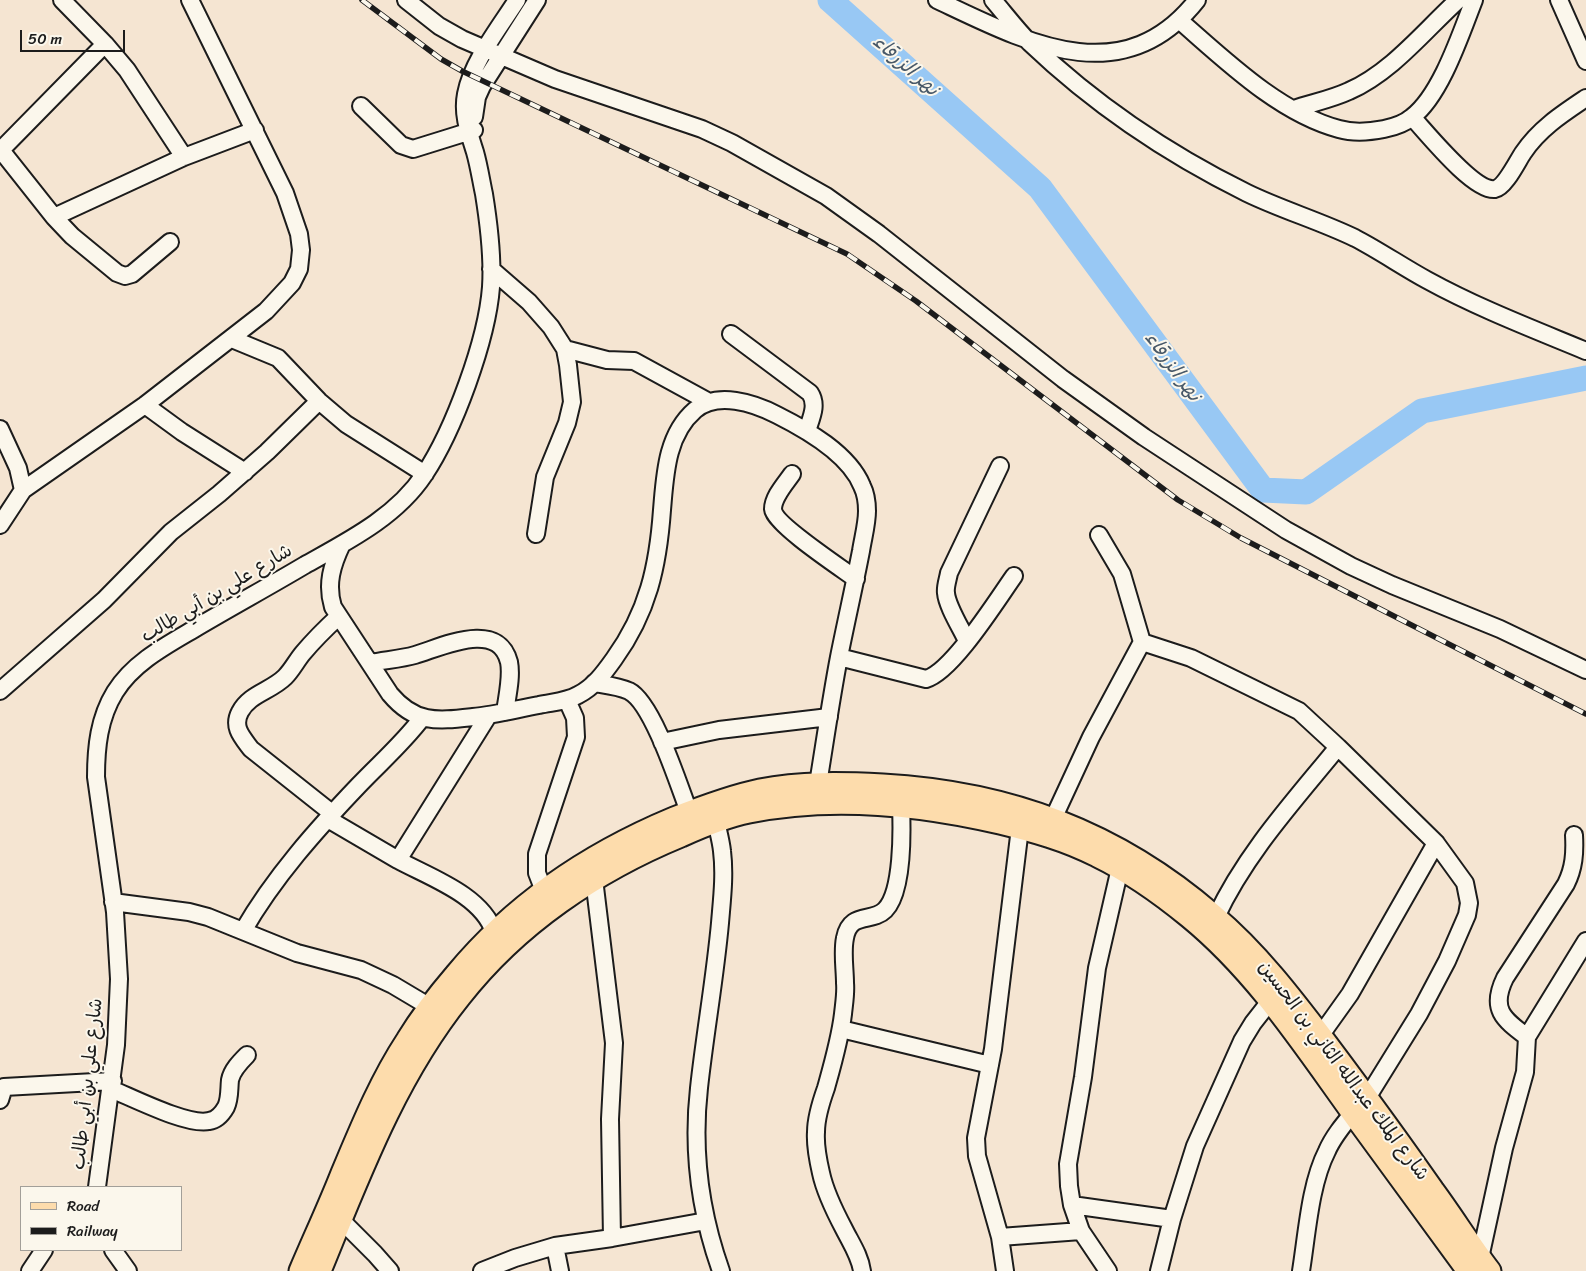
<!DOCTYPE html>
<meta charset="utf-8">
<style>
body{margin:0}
#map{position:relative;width:1586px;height:1271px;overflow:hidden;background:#f5e5d2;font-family:Sriracha,sans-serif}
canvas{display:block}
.legend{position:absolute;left:20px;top:1186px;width:162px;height:65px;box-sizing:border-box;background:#fbf7ec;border:1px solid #a29f99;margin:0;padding:6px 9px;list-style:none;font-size:15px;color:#1c1c1c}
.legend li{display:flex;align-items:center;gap:10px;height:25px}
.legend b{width:25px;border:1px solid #a29f99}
.scale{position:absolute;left:20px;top:30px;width:105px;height:22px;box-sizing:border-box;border:2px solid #1c1c1c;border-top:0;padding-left:6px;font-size:15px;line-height:18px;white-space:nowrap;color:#1c1c1c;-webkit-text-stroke:4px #fbf7ec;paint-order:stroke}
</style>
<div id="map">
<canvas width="1586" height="1271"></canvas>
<ul class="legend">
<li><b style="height:6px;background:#fddcac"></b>Road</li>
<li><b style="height:6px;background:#1c1c1c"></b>Railway</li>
</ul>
<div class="scale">50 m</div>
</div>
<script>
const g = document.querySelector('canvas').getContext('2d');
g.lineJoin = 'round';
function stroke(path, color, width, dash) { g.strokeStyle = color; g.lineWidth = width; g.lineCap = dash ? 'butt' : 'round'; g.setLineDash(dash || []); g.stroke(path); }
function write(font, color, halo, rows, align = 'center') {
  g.font = font + ' Sriracha,"Playpen Sans Arabic",sans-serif'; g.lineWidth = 4; g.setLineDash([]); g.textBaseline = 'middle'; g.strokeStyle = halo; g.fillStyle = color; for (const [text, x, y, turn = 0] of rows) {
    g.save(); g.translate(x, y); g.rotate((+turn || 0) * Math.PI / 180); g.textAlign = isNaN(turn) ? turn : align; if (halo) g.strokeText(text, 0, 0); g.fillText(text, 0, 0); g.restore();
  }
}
const river = new Path2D(`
 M 830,0 L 1040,188 L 1263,490 L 1306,492 L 1422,411 L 1586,378`);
const minor = new Path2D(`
 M 62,0 L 105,44 L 127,70 L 184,157
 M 406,0 L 439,26 L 462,39 L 555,79 L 702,129 L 732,143 L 826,196 L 879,234 L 1063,379 L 1144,437 L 1286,530 L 1351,566 L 1392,585 L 1500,629 L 1586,670
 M 937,0 C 1024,41 1122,95 1197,0
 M 993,0 C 1005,14 1017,30 1030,43 C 1094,104 1168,154 1247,193 C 1282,210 1320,221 1355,238 C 1380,251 1403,267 1427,280 C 1478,308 1533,329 1586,351
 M 1559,0 L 1586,61
 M 1179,20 C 1225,60 1279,113 1339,129 C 1353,133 1369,132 1384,129 C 1394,127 1404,124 1412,117 C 1441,95 1461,33 1474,0
 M 361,106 L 401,145 L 413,149 L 474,130
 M 1294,109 C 1312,103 1332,99 1349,91 C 1392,72 1424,31 1458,0
 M 474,117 L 477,97 L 482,86 L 537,0
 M 1412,117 C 1427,133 1474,192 1495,189 C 1505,187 1517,162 1523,153 C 1539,129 1562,114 1586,98
 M 0,149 L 54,217 L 72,236 L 117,273 L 125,276 L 132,274 L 170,242
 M 1,150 L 105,44
 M 54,217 L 184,157 L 255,130
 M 491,269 L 529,302 L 551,327 L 565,349 L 568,365 L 572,402 L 567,423 L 545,477 L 536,534
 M 731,334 L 810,393 C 818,405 811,418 807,431
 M 232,339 L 278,358 L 319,401 L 346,424 L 425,474
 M 565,349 L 607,360 L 634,361 L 709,402
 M 145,405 L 182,432 L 245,472
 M 0,429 L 18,468 L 23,490 L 0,525
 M 792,474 C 785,484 773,497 773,509 C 774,524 841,568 856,579
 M 23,490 L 145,405 L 266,311 L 292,283 L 299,269 L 301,250 L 299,234 L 285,193 L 190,0
 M 342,544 C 332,565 326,584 333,607 L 390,694 C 415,724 437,721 473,717 C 495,715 517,709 539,705 C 552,702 566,702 578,695 C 594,687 604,673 614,659 C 648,612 658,566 662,510 C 665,476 666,435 695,410 C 717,391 754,403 777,415 C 807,430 849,454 862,486 C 866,494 867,502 867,511 C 867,524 863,538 861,551 C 854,587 846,622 839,657 C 831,699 825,741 818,784
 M 967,641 C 961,628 947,606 946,593 C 945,587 948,579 949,573 L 1000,466
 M 1142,642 L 1191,658 L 1299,711 L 1338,747 L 1436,843 L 1465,883 L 1469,903 L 1467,915 L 1447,961 L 1419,1014 L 1367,1098
 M 839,657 L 926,679 C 952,672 997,600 1014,576
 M 370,663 C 385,660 401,659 415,655 C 442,647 498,619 509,662 C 512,677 507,697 505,712
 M 594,683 C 606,685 618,686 629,691 C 653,703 679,786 689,812
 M 0,691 L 104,600 L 171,532 L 219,494 L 267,452 L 319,401
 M 488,716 L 398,860 C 429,877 482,895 494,932
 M 662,742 L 719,730 L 829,717
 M 333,814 L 251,749 C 242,737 232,727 240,712 C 249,694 271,691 285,677 C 292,670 297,660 303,653 C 314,640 326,628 338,617
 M 328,819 L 398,860
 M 1053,819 L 1091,737 L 1142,642 L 1122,574 L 1099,535
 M 716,821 C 718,831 721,841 722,851 C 725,875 722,899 720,923 C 715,978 705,1033 699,1088 C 692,1150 700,1212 721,1271
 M 594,879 L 614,1043 L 610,1119 L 612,1238
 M 544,891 L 537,873 L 537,854 L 576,737 L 575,718 L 567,700
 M 113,902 L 189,912 L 208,917 L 297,953 L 361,970 L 393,985 L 430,1007
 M 1216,917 C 1246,853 1294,801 1338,747
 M 243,931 C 274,877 317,829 359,785 C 381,762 403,743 422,718
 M 841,1029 L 990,1065
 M 1320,1036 L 1350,994 L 1436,843
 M 1527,1037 C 1503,1019 1490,1009 1505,978 L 1566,884 C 1574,868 1575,853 1574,835
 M 111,1089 C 133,1098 188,1126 209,1121 C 217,1120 222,1114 226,1107 C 230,1099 229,1089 230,1080 C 232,1070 240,1062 247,1055
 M 0,1100 L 4,1087 L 113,1081
 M 97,1187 L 116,1045 L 119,979 L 115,912 L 96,777 C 96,747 99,718 115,692 C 133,663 165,646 194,629 C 231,607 268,587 305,565 C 348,541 396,517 424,475 C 454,430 487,340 491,287 C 493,256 489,225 484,194 C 481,180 479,166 475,152 C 469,133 462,114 466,94 C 472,62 499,28 517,0
 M 1072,1205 L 1172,1219
 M 341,1220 L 375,1254 L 390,1271
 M 1000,1237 L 1081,1231
 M 555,1246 L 560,1271
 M 113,1250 L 128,1271
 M 1480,1258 L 1504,1148 L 1525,1072 L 1527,1037 L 1586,941
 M 30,1271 L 44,1250
 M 482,1271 L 515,1258 L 555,1246 L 612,1238 L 706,1221
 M 862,1271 C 860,1256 851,1243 844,1229 C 835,1212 825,1192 821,1173 C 818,1160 815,1146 816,1132 C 816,1117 821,1102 826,1088 C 833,1063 840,1039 843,1014 C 844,1004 846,993 845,983 C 845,969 842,952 845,938 C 850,911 872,923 885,910 C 903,892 902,830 901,806
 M 1005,1271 L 1000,1237 L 977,1156 L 976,1138 L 993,1049 L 1020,828
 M 1108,1271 L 1081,1231 L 1072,1205 L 1069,1186 L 1068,1164 L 1083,1077 L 1097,968 L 1120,868
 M 1159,1271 L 1172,1219 L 1195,1146 L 1242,1041 L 1253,1023 L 1271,1000
 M 1301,1271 C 1307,1234 1310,1184 1327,1151 C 1333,1137 1343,1125 1353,1113`);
const major = new Path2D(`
 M 300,1271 C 314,1238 329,1206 342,1173 C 361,1128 380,1081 407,1040 C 421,1017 438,995 456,974 C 514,904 590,853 674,818 C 702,807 731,796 760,790 C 801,782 842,783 883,785 C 1009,792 1117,832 1213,915 C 1257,952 1292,998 1327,1044 C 1363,1092 1399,1141 1433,1190 C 1453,1217 1470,1245 1490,1271
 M 320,1271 C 359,1176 395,1078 460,997 C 517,924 596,871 681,836 C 703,826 725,817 749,812 C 832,795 918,804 1000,823 C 1033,831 1066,840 1097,856 C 1130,872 1161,894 1189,917 C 1255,971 1302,1043 1351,1111 C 1390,1165 1429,1218 1468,1271`);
const rail = new Path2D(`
 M 362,0 L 441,59 L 462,71 L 847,254 L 916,301 L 1178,500 L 1241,538 L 1586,714`);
const streetNames = [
 ["شارع علي بن أبي طالب",217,594,-31],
 ["شارع الملك عبدالله الثاني بن الحسين",1343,1071,53],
 ["شارع علي بن أبي طالب",88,1084,-84]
];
const waterNames = [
 ["نهر الزرقاء",905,66,42],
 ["نهر الزرقاء",1172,367,54]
];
stroke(river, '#98c8f4', 25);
stroke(minor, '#1c1c1c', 20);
stroke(major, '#1c1c1c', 25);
stroke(minor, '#fbf7ec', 16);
stroke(major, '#fddcac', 21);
stroke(rail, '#1c1c1c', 5.5);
stroke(rail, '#fbf7ec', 4, [11]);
write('19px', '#1c1c1c', '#fbf7ec', streetNames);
write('italic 20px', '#475868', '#fbf7ec', waterNames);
</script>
